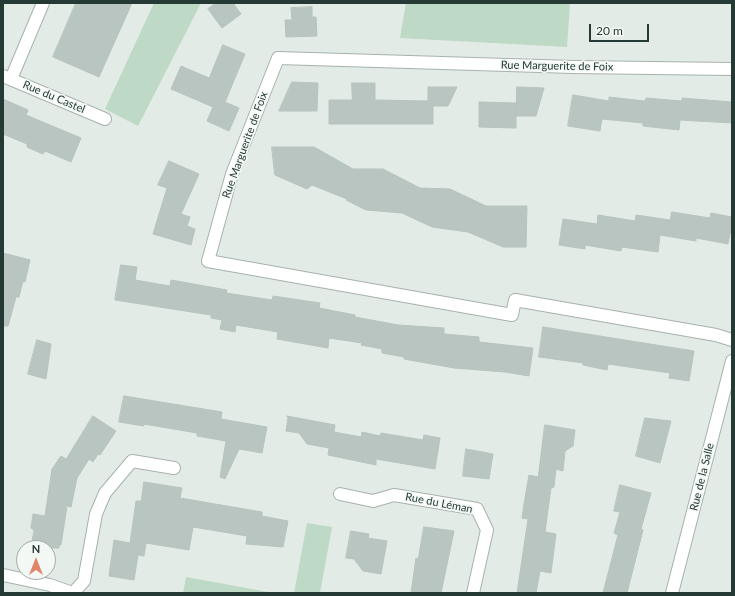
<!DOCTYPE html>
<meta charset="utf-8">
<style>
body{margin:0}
#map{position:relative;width:735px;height:596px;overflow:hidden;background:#e3ebe7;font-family:Lato,sans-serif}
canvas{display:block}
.frame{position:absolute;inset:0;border:4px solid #253a34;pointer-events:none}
.north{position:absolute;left:16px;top:540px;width:40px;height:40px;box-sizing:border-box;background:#f3f8f5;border:1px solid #a1aca8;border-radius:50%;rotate:0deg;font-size:11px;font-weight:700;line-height:16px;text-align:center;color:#253a34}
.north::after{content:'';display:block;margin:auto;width:14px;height:18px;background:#e1866a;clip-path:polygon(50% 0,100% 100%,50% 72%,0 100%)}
.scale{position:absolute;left:589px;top:24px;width:60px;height:18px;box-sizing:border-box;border:2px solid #253a34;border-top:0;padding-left:5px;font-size:12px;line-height:14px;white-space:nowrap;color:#253a34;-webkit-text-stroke:3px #f3f8f5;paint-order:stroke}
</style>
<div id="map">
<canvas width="735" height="596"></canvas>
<div class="frame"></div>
<div class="north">N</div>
<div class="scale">20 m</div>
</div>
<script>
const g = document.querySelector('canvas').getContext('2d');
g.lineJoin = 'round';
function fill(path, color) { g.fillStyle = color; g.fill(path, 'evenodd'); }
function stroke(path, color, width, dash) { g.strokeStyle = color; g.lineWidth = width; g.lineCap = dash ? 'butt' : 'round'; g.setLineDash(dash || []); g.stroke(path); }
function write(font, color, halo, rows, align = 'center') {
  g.font = font + ' Lato,sans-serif'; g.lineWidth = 3.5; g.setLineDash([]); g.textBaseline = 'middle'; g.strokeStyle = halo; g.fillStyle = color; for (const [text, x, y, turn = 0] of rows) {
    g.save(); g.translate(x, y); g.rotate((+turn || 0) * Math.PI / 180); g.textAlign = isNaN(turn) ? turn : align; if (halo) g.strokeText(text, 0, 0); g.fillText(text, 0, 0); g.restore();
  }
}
const green = new Path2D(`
 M 154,3 L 201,3 L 138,126 L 105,109 Z
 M 406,3 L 570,3 L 567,47 L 400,38 Z
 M 307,523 L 332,527 L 320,593 L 294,593 Z
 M 186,577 L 274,593 L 183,593 Z`);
const building = new Path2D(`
 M 76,3 L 132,3 L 99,77 L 53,57 Z
 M 216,3 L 233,3 L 241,14 L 222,28 L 208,9 Z
 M 312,7 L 312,17 L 316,17 L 317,36 L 286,37 L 285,20 L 292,20 L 291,8 Z
 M 223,45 L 245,54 L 225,102 L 239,108 L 229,131 L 207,121 L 213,107 L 171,89 L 181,66 L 209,78 Z
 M 292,82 L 318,83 L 317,111 L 279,111 Z
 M 352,83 L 375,83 L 375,100 L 428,101 L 428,87 L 457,87 L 448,106 L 433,106 L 433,124 L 329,124 L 329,100 L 352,100 Z
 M 517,87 L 544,88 L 536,116 L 516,116 L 516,106 L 516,128 L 479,127 L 479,102 L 516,103 Z
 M 573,95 L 609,101 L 609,97 L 645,101 L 646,98 L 682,101 L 682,98 L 732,102 L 732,123 L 680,120 L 679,130 L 643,126 L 643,123 L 602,119 L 600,131 L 568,126 Z
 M 3,99 L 28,110 L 26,115 L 81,138 L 71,162 L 45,151 L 43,154 L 27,147 L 27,144 L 3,134 Z
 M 272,147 L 314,147 L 353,169 L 383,169 L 420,188 L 450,189 L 486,206 L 527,206 L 526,247 L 503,247 L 468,232 L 432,227 L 402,213 L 366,210 L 346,200 L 347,199 L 312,185 L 307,189 L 275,175 Z
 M 169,161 L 199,174 L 181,214 L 190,217 L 187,226 L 195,229 L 191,245 L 153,234 L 167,188 L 158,185 Z
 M 672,212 L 710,218 L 711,213 L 732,217 L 732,234 L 730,233 L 728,244 L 696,238 L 696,241 L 660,235 L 658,252 L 622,247 L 621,251 L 585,245 L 585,249 L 559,245 L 563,219 L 597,224 L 598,215 L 635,221 L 636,215 L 670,220 Z
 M 3,253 L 30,260 L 25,282 L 23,281 L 19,297 L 16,297 L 8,326 L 3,326 Z
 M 121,265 L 137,267 L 135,280 L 170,286 L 171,280 L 227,290 L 226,293 L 272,300 L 273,296 L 320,303 L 319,308 L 355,315 L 355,317 L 398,325 L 444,328 L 444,334 L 479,337 L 479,342 L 533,348 L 529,376 L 505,372 L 454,368 L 404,359 L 404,357 L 382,353 L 382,349 L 361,345 L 362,343 L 329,338 L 328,348 L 277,339 L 278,332 L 236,325 L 235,332 L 220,329 L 222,320 L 211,318 L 211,315 L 115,300 Z
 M 543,327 L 694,351 L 689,381 L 669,378 L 670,373 L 608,364 L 607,370 L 583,365 L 583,363 L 539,357 Z
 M 37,340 L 51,344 L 46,379 L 28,374 Z
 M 124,396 L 222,412 L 221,419 L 267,427 L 262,453 L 239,449 L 225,479 L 220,477 L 226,441 L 197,436 L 197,433 L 144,424 L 144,426 L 119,422 Z
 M 93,416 L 116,431 L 100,455 L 98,454 L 93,462 L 89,459 L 77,478 L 71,507 L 67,506 L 61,545 L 59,545 L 59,548 L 31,548 L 34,530 L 31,528 L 33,514 L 45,516 L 52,469 L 61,456 L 66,459 Z
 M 287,416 L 335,425 L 334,432 L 361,437 L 362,432 L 380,436 L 381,433 L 423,440 L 424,435 L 440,438 L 435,469 L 376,459 L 376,465 L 328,455 L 329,448 L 307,444 L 299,433 L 286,431 L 288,418 Z
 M 645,418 L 671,421 L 660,463 L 636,456 Z
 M 545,425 L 575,430 L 573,446 L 565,451 L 563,471 L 556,469 L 554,487 L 551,488 L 545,532 L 556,534 L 551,573 L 540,571 L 536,593 L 517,593 L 528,519 L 522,518 L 524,504 L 529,475 L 538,477 Z
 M 466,449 L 493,454 L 489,479 L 463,476 Z
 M 144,482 L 182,488 L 180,498 L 262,512 L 262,516 L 288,521 L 283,547 L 246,544 L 247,536 L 193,527 L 189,550 L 146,543 L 144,556 L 138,555 L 134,580 L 109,576 L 114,540 L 130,543 L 136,501 L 141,501 Z
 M 620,485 L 651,493 L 641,529 L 643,530 L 627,593 L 603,593 L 618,535 L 614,533 L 620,512 L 614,511 Z
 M 424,527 L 454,531 L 441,593 L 411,593 L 416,558 L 418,559 Z
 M 351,531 L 369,534 L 368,538 L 387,541 L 381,574 L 363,571 L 354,559 L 346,558 Z`);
const minor = new Path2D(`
 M 732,69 L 573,67 L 278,58 L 232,174 L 208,261 L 512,315 L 515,300 L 716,335 L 732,340
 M 3,76 L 105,119
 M 11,79 L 43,3
 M 340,494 L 373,501 L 394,495 L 477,509 L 487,530 L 473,593
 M 3,575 L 50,585 L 72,593
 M 73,593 L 84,581 L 96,514 L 105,493 L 132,461 L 174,468
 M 672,593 L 732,361`);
const streetNames = [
 ["Rue Marguerite de Foix",557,66,1],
 ["Rue du Castel",54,97,23],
 ["Rue Marguerite de Foix",245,145,-70],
 ["Rue de la Salle",702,477,-76],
 ["Rue du Léman",439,503,11]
];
fill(green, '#bed9c5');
fill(building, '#b8c5c0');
stroke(building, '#b6c3be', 1);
stroke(minor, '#a6b2ae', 14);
stroke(minor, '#fff', 12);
write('11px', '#253a34', '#f3f8f5', streetNames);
</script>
